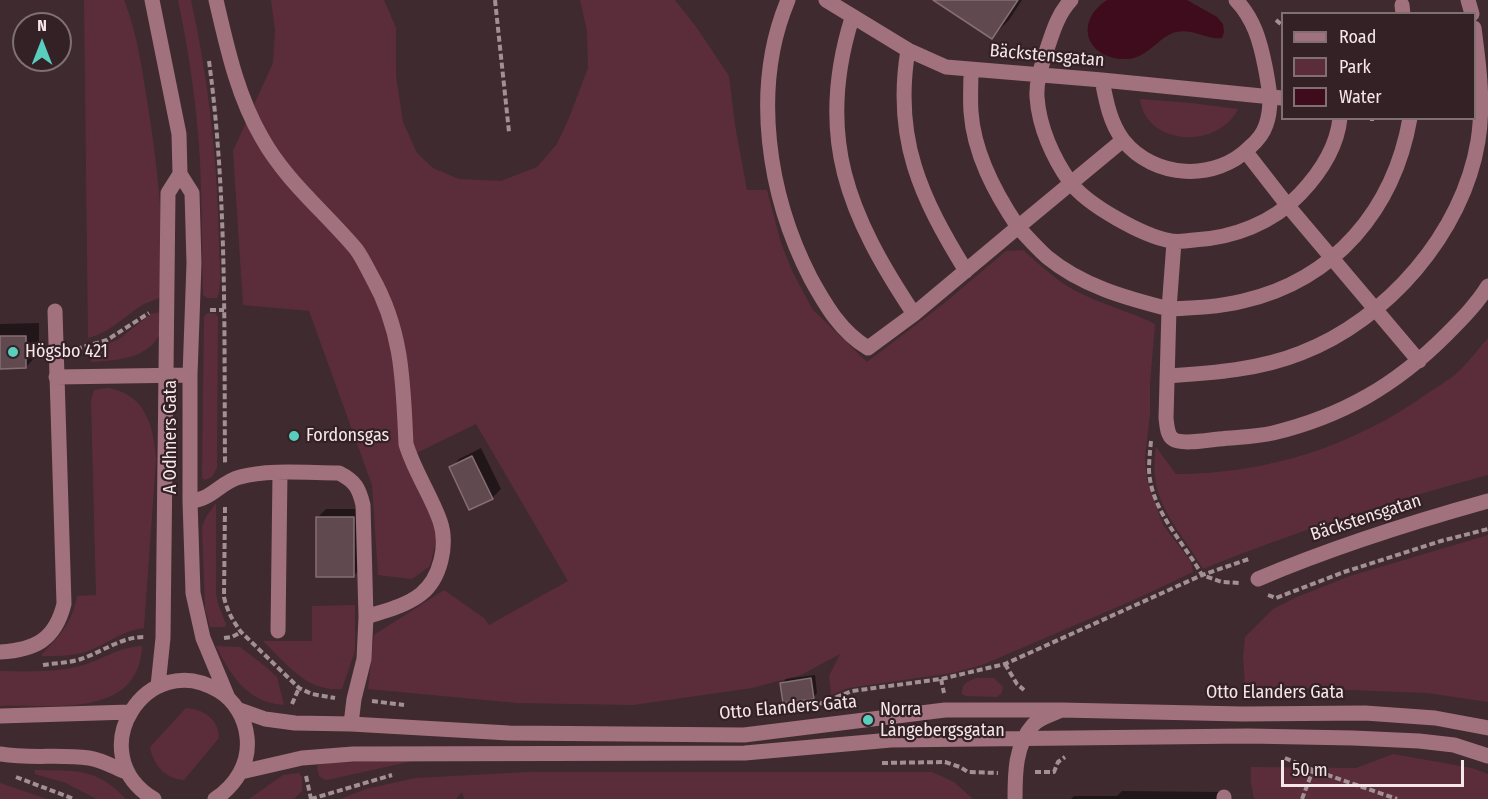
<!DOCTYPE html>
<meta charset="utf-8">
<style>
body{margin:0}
#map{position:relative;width:1488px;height:799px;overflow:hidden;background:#3f2a2f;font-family:"Fira Sans Condensed",sans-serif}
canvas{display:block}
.legend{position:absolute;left:1281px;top:12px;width:195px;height:108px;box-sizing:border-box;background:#342125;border:2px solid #817073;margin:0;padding:8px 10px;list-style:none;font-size:18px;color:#f4e6e9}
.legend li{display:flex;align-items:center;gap:12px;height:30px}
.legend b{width:30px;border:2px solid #817073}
.north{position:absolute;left:12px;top:12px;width:60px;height:60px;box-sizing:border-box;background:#342125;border:2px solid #817073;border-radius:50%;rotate:0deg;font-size:16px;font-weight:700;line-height:24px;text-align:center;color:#f4e6e9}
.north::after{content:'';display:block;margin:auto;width:21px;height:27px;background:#59cebe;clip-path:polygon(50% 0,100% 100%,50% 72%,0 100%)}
.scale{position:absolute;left:1281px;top:760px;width:183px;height:27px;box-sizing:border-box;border:3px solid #f4e6e9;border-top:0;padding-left:8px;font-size:18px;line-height:21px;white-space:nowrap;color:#f4e6e9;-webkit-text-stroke:4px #342125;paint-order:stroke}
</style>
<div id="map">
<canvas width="1488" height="799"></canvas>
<ul class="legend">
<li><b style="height:8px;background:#a1717d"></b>Road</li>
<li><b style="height:16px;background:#5b2d3a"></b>Park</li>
<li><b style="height:16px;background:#3f0c1e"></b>Water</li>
</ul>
<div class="north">N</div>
<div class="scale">50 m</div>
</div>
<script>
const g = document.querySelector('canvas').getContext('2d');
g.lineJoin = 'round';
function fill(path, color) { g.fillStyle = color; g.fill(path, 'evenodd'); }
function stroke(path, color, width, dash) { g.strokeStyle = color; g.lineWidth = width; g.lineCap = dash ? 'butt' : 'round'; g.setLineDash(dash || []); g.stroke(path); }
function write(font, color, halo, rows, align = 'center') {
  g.font = font + ' "Fira Sans Condensed",sans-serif'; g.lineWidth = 4.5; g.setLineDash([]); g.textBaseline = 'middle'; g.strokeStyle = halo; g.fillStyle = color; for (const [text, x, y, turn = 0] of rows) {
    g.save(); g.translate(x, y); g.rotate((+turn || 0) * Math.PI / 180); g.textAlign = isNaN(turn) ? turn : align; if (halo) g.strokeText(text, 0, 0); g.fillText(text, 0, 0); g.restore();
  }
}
const green = new Path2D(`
 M 84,0 L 124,0 C 136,30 141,62 146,94 C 153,137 159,180 161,223 C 162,247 161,272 161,297 C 154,301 146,302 139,307 C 122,319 108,333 88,338 Z
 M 178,0 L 191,0 C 209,81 218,165 219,247 C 219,262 223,284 217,298 L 207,298 L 203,295 C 202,250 202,205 200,161 C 197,107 189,52 178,0 Z
 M 271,0 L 384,0 L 396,28 L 396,76 L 403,122 L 417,153 L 433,168 L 459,179 L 501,181 L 537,167 L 557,144 L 569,118 L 588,68 L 587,31 L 580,0 L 675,0 L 697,28 L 729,76 L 735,125 L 747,190 L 767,190 L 781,243 L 793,273 L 813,310 L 867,362 L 942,305 L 1006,251 L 1023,250 C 1041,266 1060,284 1082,294 C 1106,306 1132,312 1155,324 L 1150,384 L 1150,414 L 1145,458 L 1147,480 L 1163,525 L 1191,562 L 1193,572 L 1136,599 L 982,665 L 952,673 L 848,688 L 831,695 L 829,676 L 840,654 L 801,675 L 752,688 L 633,705 L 517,703 L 368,689 L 374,635 L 444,590 L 484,618 L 489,625 L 568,581 L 476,424 L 404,459 L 438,533 L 430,566 L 412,579 L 378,575 L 372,485 L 309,311 L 243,305 L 233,151 L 273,63 L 275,30 Z
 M 1140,99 L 1191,103 L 1238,109 C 1219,149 1146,147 1140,99 Z
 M 160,312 L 159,336 C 144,360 116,360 91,362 L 90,352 L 119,339 L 151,314 Z
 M 209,313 L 216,314 L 218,317 L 217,468 L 212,477 L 205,480 L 202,478 L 202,475 L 204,317 L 206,314 Z
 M 1488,338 L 1488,475 C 1391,501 1296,531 1203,569 C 1178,525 1147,503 1156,447 L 1176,474 C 1267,474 1354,446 1428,393 C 1438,386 1449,380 1458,372 C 1469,362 1478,349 1488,338 Z
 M 108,388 C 146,394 154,427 156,460 L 144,628 C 124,630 110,642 91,650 C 76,656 61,656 44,656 L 42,656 L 42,654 C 60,636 73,621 77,596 L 96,595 L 91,401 L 94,390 Z
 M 216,503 L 216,593 L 218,604 L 226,624 L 225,627 L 210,627 L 205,609 L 202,527 L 206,517 Z
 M 1488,535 L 1488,702 L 1427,693 L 1245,686 L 1243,657 L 1245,637 L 1273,609 L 1297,597 L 1350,576 Z
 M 355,605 L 355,651 L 342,689 C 306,692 286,663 263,641 L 312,641 L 312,606 Z
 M 142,646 C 139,720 50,704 0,706 L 0,671 C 26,671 54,673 80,666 C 102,660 118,647 142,646 Z
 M 216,646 L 240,647 L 266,667 L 277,677 L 284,705 C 247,703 231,675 216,646 Z
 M 976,678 L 994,678 L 1003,687 L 1001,694 L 997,697 L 966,696 L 962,694 C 962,683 966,682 976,678 Z
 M 186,708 C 204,709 219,720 219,738 L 184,780 C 165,779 153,764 150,747 Z
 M 1393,754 L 1472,768 L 1488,774 L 1488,799 L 1254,799 L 1251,783 L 1251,767 L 1356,768 Z
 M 417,760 L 327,780 C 318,778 318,774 317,765 L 329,763 Z
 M 35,770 C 75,771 96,767 126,799 L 96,799 L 66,783 L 35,774 Z
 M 530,772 L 932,772 L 954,782 L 973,799 L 464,799 L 462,792 L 456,799 L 340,799 L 366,789 L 415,778 Z
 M 299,773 L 302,777 L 302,791 L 294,799 L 249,799 L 283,775 Z
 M 0,783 L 47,799 L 0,799 Z`);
const water = new Path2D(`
 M 1107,0 L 1187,0 L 1217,17 L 1223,24 L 1224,32 L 1222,38 C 1207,40 1193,28 1176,32 C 1158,37 1149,57 1128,59 C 1088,61 1072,23 1107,0 Z`);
const shadow = new Path2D(`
 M 935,0 L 1022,0 L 1009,20 L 991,38 Z
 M 39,323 L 39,353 L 26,367 L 0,367 L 0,324 Z
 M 481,448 L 501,489 L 492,498 L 451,468 L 459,459 Z
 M 326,509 L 362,509 L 362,567 L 353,576 L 317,518 Z
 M 815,675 L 817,693 L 813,698 L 782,683 L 786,679 Z
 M 1122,791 L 1221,792 L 1221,799 L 1071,799 L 1074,796 L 1117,796 Z`);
const building = new Path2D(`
 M 933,0 L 1018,0 L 992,39 Z
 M 0,336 L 26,336 L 26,368 L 0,369 Z
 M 472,456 L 493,499 L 469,510 L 449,467 Z
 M 316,517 L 354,517 L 354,577 L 316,577 Z
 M 811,678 L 814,699 L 783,703 L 780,683 Z`);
const path = new Path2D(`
 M 495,0 L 509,132
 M 1276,20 L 1282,25
 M 209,61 C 227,195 224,328 225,463
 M 1372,121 L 1372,118
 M 210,310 L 224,310
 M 76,349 L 107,340 L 149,313
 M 1151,441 C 1150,451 1149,461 1149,470 C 1151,511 1183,541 1202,575 L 1222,582 L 1240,583
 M 225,507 L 224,597 C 227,611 233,621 241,632 L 299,688 L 312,694 L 335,698
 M 1268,595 L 1276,598 L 1344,572 L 1441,541 L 1488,529
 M 224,638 L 232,637 L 241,632
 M 1005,664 L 1017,684 L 1024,690
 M 43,665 C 55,663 69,663 81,659 C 102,652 121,637 144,637
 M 941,679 L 944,693
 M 372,701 L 404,705
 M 292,704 L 299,688
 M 819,704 L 852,691 L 941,679 L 1005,664 L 1202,575 L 1249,559
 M 1285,758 L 1313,770 L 1397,799
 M 882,763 L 945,762 L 960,767 L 968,772 L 998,773
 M 1035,772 L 1054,772 L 1058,762 L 1065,757
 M 306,776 L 311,799
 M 16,777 L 74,799
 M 311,799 L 392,775
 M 1302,799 L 1313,770`);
const minor = new Path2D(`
 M 152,0 L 179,134 L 180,174 L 192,193 L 194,263 L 190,375 L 190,501 L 193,593 L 203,638 L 228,698
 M 216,0 C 227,47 237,95 262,138 C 286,181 324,211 356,249 C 362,257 367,268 372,277 C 403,332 403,383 406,444 C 414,471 431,495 440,521 C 448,544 441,578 421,594 C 406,606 384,611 366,617
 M 788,0 C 751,88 768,196 811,279 C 826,306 841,332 868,348 L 914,314 L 1018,227 C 1027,237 1037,248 1047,257 C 1082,286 1126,298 1169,309 L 1166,418 C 1167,425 1167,435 1173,439 C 1181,445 1209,440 1219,439 C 1237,437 1256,437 1273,433 C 1343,416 1396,385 1446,335 C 1461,320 1477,304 1488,286
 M 826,0 L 908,50 L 946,67 L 1102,80 L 1282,98
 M 1071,0 C 1058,14 1053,31 1047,49 C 1042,65 1036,80 1037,97 C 1039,127 1053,158 1070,182 C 1087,205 1143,236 1171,241 C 1178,242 1187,241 1194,240 C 1233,238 1273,223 1300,194 C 1320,173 1337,148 1340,118
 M 1468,0 L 1472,14
 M 1402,5 L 1403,14
 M 852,18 C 815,136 848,215 914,314
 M 908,50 C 893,139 921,198 966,271
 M 971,70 C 971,83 970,98 971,112 C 974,154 995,193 1018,227 L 1123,140
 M 1102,80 C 1106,101 1110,123 1123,140 C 1154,179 1216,182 1250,147 C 1257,141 1263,134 1266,125 C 1273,105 1269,87 1265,66 C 1260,41 1254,19 1236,0
 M 1246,152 L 1288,206 L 1419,361
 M 1174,242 L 1169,309 C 1194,308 1219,307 1243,301 C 1335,280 1394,209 1410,118
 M 1167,376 C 1212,373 1259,370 1301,353 C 1387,320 1463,233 1478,141 C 1484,104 1479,65 1474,28
 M 56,377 L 190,375
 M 190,501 C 212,500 220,482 240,477 C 269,469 309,473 339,473 C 355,481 359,488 363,505 L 366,617 L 364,659 L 354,699 L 351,724
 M 1258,579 C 1333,547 1409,523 1488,501
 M 278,631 L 280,473
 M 0,652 C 35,650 55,640 64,604 L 55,311
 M 158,686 L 163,638 L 168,193 L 180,174
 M 237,709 L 265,719 L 295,723 L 351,724 L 509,733 L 744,735 L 945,710 L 1061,710 L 1242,714 L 1365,713 L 1435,718 L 1488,728
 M 0,716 L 130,712
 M 0,754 C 29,759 60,754 89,758 C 103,760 115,768 128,773
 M 241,772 L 302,758 L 353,754 L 745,753 L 891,740 L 1248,736 L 1353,738 L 1419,741 L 1454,745 L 1488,756
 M 1224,797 L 1224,799
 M 154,799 C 79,754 147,646 219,691 C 235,701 245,718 247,737 C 250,763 236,785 215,799
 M 1015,799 C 1015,774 1015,745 1033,725 C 1039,718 1051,715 1059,711`);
const markers = [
 [13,352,6,"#59cebe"],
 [294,436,6,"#59cebe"],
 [868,720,6,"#59cebe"]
];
const streetNames = [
 ["Bäckstensgatan",1047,56,5],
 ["A Odhners Gata",171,437,-90],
 ["Bäckstensgatan",1366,518,-18],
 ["Otto Elanders Gata",1275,693],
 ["Otto Elanders Gata",788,708,-5]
];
const poiNames = [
 ["Högsbo 421",25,352],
 ["Fordonsgas",306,436],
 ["Norra",880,710],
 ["Långebergsgatan",880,731]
];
fill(green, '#5b2d3a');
fill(water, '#3f0c1e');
fill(shadow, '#0007');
fill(building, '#614a4f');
stroke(building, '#876e74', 1.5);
stroke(path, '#a29094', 4, [6, 3]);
stroke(minor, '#a1717d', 15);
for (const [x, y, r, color] of markers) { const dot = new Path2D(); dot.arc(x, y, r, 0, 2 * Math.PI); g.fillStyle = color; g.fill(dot); stroke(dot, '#342125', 2); }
write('18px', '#f4e6e9', '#342125', streetNames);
write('18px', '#f4e6e9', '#342125', poiNames, 'left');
</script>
